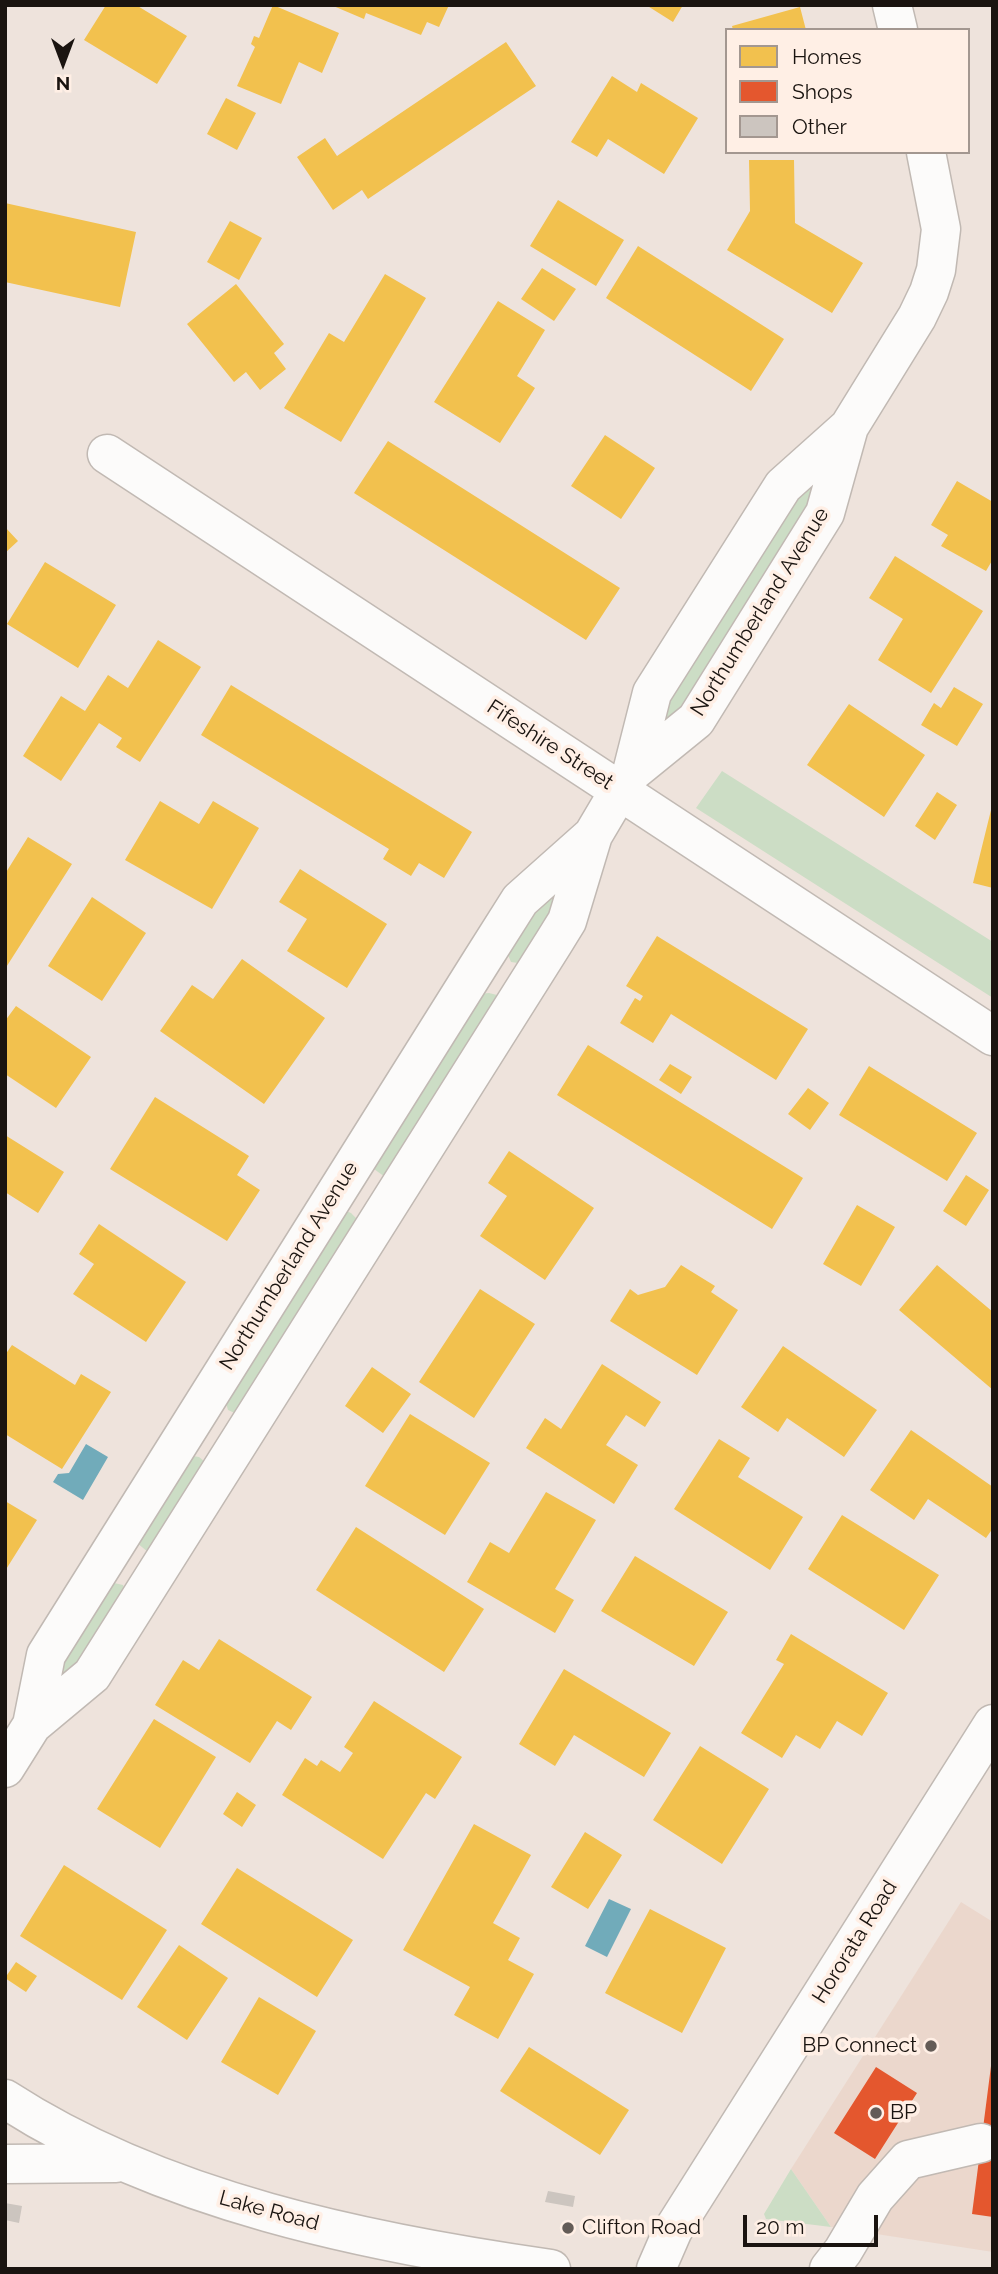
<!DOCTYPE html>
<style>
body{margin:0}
#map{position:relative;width:998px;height:2274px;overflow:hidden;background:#eee3dc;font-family:Raleway,sans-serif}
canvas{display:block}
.frame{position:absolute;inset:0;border:7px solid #1a1410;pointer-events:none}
.legend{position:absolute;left:725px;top:28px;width:245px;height:126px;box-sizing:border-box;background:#ffefe5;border:2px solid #a39790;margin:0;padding:9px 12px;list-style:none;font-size:21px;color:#1a1410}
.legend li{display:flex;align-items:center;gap:14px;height:35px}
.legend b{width:35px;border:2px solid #a39790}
.north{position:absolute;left:28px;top:28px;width:70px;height:70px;-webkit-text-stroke:5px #ffefe5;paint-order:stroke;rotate:180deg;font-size:19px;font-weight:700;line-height:28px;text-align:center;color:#1a1410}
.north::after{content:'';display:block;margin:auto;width:24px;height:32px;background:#1a1410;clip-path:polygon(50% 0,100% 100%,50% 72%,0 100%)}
.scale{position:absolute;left:743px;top:2215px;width:135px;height:32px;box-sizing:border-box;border:4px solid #1a1410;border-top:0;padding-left:9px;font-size:21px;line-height:24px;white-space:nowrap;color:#1a1410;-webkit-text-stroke:5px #ffefe5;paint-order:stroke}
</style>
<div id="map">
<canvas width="998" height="2274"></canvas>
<div class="frame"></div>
<ul class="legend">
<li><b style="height:19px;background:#f2c14e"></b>Homes</li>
<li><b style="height:19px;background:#e4572e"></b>Shops</li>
<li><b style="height:19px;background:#ccc5bf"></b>Other</li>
</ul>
<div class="north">N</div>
<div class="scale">20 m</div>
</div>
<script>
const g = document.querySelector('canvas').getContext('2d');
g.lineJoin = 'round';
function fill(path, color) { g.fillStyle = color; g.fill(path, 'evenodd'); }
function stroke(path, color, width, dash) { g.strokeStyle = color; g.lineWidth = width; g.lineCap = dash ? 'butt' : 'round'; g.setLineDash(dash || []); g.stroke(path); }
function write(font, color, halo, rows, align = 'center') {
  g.font = font + ' Raleway,sans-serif'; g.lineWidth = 7; g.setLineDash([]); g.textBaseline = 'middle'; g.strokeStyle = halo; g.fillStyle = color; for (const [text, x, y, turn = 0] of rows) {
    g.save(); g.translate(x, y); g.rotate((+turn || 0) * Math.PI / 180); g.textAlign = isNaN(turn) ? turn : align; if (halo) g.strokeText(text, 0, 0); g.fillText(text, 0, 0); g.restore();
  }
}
const built = new Path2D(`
 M 961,1902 L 993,1922 L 993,2252 L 831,2227 L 791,2169 Z`);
const green = new Path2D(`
 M 805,478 L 823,484 L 673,727 L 656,715 Z
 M 722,771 L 993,942 L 993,998 L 696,808 Z
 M 550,883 L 566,887 L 518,963 L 511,962 L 508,955 Z
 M 489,993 L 497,995 L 497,1005 L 385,1177 L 374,1169 L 377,1160 L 479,994 Z
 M 344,1210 L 351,1213 L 357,1219 L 237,1414 L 228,1410 L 226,1403 Z
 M 193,1456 L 199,1457 L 204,1461 L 204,1469 L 148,1552 L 137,1543 Z
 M 114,1583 L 123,1585 L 127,1595 L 69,1685 L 53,1679 L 106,1585 Z
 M 791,2169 L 831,2227 L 766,2219 L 764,2214 Z`);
const water = new Path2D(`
 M 86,1444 L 108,1457 L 83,1500 L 53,1482 L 58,1474 L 69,1473 Z
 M 609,1899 L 631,1909 L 607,1957 L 585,1946 Z`);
const homes = new Path2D(`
 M 106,5 L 136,5 L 187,36 L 157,84 L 84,40 Z
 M 273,5 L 339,33 L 322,73 L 299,62 L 281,104 L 237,86 L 255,47 L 251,44 L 254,36 L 259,38 Z
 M 331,5 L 449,5 L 439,27 L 427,22 L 421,35 L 366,13 L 364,19 Z
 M 646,5 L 683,5 L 673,22 Z
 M 800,7 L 806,30 L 733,30 L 732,26 Z
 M 506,42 L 536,86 L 368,199 L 362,190 L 333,210 L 297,157 L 325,138 L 337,156 Z
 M 612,76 L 637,92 L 641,83 L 698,118 L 664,174 L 608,139 L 597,157 L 571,142 Z
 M 226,98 L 256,113 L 237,150 L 207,134 Z
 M 749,160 L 794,160 L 795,223 L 863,263 L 832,313 L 727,250 L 750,211 Z
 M 558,200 L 624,240 L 596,286 L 530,246 Z
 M 5,203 L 136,232 L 120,307 L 5,282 Z
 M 230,221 L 262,238 L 239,280 L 207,262 Z
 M 638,246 L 784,339 L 751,391 L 606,298 Z
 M 542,268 L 576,289 L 554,321 L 521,299 Z
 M 385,274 L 426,298 L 341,442 L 284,408 L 329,333 L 344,342 Z
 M 236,284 L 284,344 L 274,353 L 286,369 L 260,390 L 246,372 L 234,382 L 187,324 Z
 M 498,301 L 545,330 L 517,376 L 535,388 L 500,443 L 434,402 Z
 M 605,435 L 655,468 L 621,519 L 571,486 Z
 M 388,441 L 620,588 L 586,640 L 354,493 Z
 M 957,481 L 993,502 L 993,559 L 986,571 L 941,546 L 948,535 L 931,525 Z
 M 5,527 L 18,541 L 5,553 Z
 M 895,556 L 983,611 L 931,693 L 878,660 L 903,619 L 869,598 Z
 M 45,562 L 116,605 L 78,668 L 7,624 Z
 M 158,640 L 201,667 L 140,762 L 116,747 L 122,738 L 99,723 L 61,781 L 23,756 L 61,696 L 85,711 L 108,675 L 128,688 Z
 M 231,685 L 472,832 L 444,878 L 419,863 L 411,876 L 383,859 L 389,849 L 201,735 Z
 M 954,687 L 983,704 L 957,746 L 921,725 L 934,703 L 941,708 Z
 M 849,704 L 925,755 L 884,817 L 807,765 Z
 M 937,792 L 957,805 L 935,840 L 915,826 Z
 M 160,801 L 199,824 L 213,801 L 259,828 L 212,909 L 125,860 Z
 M 992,806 L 993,806 L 993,888 L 973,883 Z
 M 28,837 L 72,864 L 5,969 L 5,874 Z
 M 300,869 L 387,924 L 347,988 L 287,951 L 307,919 L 279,902 Z
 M 92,897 L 146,933 L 102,1001 L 48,966 Z
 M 657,936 L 808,1029 L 776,1080 L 671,1014 L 653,1043 L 620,1023 L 635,998 L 640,1001 L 643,996 L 626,986 Z
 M 242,959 L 325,1018 L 264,1104 L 160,1031 L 192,985 L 213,999 Z
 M 16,1006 L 91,1057 L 56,1108 L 5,1074 L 5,1021 Z
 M 588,1045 L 803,1178 L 772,1229 L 557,1095 Z
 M 670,1064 L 692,1077 L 681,1094 L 659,1080 Z
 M 869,1066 L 977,1133 L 947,1181 L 839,1115 Z
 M 808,1088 L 829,1103 L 810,1130 L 788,1114 Z
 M 155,1097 L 249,1156 L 237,1175 L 260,1190 L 227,1241 L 110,1169 Z
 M 5,1135 L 64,1172 L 38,1213 L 5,1192 Z
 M 509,1151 L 594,1208 L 545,1280 L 480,1236 L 507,1196 L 488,1183 Z
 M 966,1175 L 989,1190 L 966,1226 L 943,1211 Z
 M 857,1205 L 895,1227 L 861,1286 L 823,1264 Z
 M 99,1224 L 186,1282 L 146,1342 L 73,1294 L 94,1264 L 79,1254 Z
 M 681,1265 L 715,1286 L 711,1292 L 738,1310 L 697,1375 L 610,1321 L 630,1289 L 638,1295 L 665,1287 Z
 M 937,1265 L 993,1312 L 993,1390 L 899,1310 Z
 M 480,1289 L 535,1324 L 474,1418 L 419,1382 Z
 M 12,1345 L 75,1385 L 81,1374 L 111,1392 L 62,1469 L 5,1434 L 5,1355 Z
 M 783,1346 L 877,1410 L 844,1457 L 787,1418 L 778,1432 L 741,1407 Z
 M 602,1364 L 661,1402 L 645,1427 L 626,1415 L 606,1445 L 638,1465 L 614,1504 L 526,1448 L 545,1418 L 561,1429 Z
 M 372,1367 L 411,1394 L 383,1433 L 345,1406 Z
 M 410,1414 L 490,1463 L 445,1535 L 365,1486 Z
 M 911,1430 L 993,1487 L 993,1528 L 986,1538 L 928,1499 L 914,1520 L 870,1490 Z
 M 719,1439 L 750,1458 L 738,1477 L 803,1517 L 770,1570 L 674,1509 Z
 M 546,1492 L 596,1520 L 555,1589 L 574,1600 L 555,1633 L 467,1582 L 490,1542 L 509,1553 Z
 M 5,1501 L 37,1520 L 5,1571 Z
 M 842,1515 L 939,1575 L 904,1630 L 808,1569 Z
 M 356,1527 L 484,1609 L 444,1672 L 316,1590 Z
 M 635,1556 L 728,1612 L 694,1666 L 601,1611 Z
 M 791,1634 L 888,1693 L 862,1736 L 837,1721 L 820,1749 L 796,1735 L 782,1758 L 741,1733 L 784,1664 L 776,1660 Z
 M 219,1639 L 312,1697 L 291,1730 L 277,1721 L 250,1763 L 155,1705 L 183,1660 L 199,1670 Z
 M 564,1669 L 671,1733 L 644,1777 L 574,1735 L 555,1766 L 519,1744 Z
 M 374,1701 L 462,1757 L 435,1799 L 426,1793 L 383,1859 L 282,1795 L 305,1758 L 317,1766 L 321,1760 L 340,1772 L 353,1753 L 344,1747 Z
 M 154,1719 L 216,1757 L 160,1848 L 97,1809 Z
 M 700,1746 L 769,1789 L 722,1864 L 653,1820 Z
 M 237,1792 L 256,1805 L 242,1827 L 223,1814 Z
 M 474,1824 L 531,1855 L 493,1923 L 520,1938 L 508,1960 L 534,1974 L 498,2039 L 454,2015 L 470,1987 L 403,1950 Z
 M 585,1832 L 622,1855 L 588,1909 L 551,1887 Z
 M 64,1865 L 167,1930 L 122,2000 L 20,1936 Z
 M 237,1868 L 353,1940 L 317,1997 L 201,1924 Z
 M 650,1909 L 726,1948 L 682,2033 L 605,1993 Z
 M 179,1945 L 228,1978 L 187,2040 L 137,2007 Z
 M 16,1962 L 37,1976 L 26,1992 L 5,1978 Z
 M 259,1997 L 316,2031 L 278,2095 L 221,2062 Z
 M 529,2047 L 629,2110 L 600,2155 L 500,2091 Z`);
const shops = new Path2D(`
 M 991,2066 L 993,2066 L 993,2217 L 972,2214 Z
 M 876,2067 L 917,2093 L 875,2159 L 834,2133 Z`);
const building = new Path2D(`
 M 548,2191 L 575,2196 L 573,2207 L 545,2202 Z
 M 5,2203 L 22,2206 L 19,2223 L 5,2220 Z`);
const minor = new Path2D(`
 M 892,5 L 898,30
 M 107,454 L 993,1036
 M 632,772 L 652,693 L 783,486 L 849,427
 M 32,1725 L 46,1655 L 482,960 L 520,900 L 593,835
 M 5,1768 L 32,1725 L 92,1675 L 554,942 L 567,921 L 593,835 L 619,791 L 632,772 L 696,720 L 825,513 L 849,427 L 917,317 L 929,292 L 936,270 L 941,229 L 926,152
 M 656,2269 L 673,2230 L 993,1724
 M 829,2269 L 843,2251 L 875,2197 L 908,2160 L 981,2143`);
const major = new Path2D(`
 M 5,2099 C 162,2201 368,2243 551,2269
 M 5,2164 L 116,2163`);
const markers = [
 [931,2046,7,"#645c57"],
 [876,2113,7,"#645c57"],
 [568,2228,7,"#645c57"]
];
const streetNames = [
 ["Northumberland Avenue",760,612,-58],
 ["Fifeshire Street",550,745,33],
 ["Northumberland Avenue",289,1266,-58],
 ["Hororata Road",855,1942,-58],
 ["Lake Road",269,2211,15]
];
const poiNames = [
 ["BP Connect",917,2046,"right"],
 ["BP",890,2113],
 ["Clifton Road",582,2228]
];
fill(built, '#ebd7cc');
fill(green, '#ccddc5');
fill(water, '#71abba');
fill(homes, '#f2c14e');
fill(shops, '#e4572e');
fill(building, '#ccc5bf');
stroke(minor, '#c1b9b3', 41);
stroke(major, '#c1b9b3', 41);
stroke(minor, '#fcfbfa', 38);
stroke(major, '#fcfbfa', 38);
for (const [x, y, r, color] of markers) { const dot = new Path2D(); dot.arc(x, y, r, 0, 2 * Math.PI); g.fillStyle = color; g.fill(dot); stroke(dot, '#ffefe5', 2.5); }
write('21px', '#1a1410', '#ffefe5', streetNames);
write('21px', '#1a1410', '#ffefe5', poiNames, 'left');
</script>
